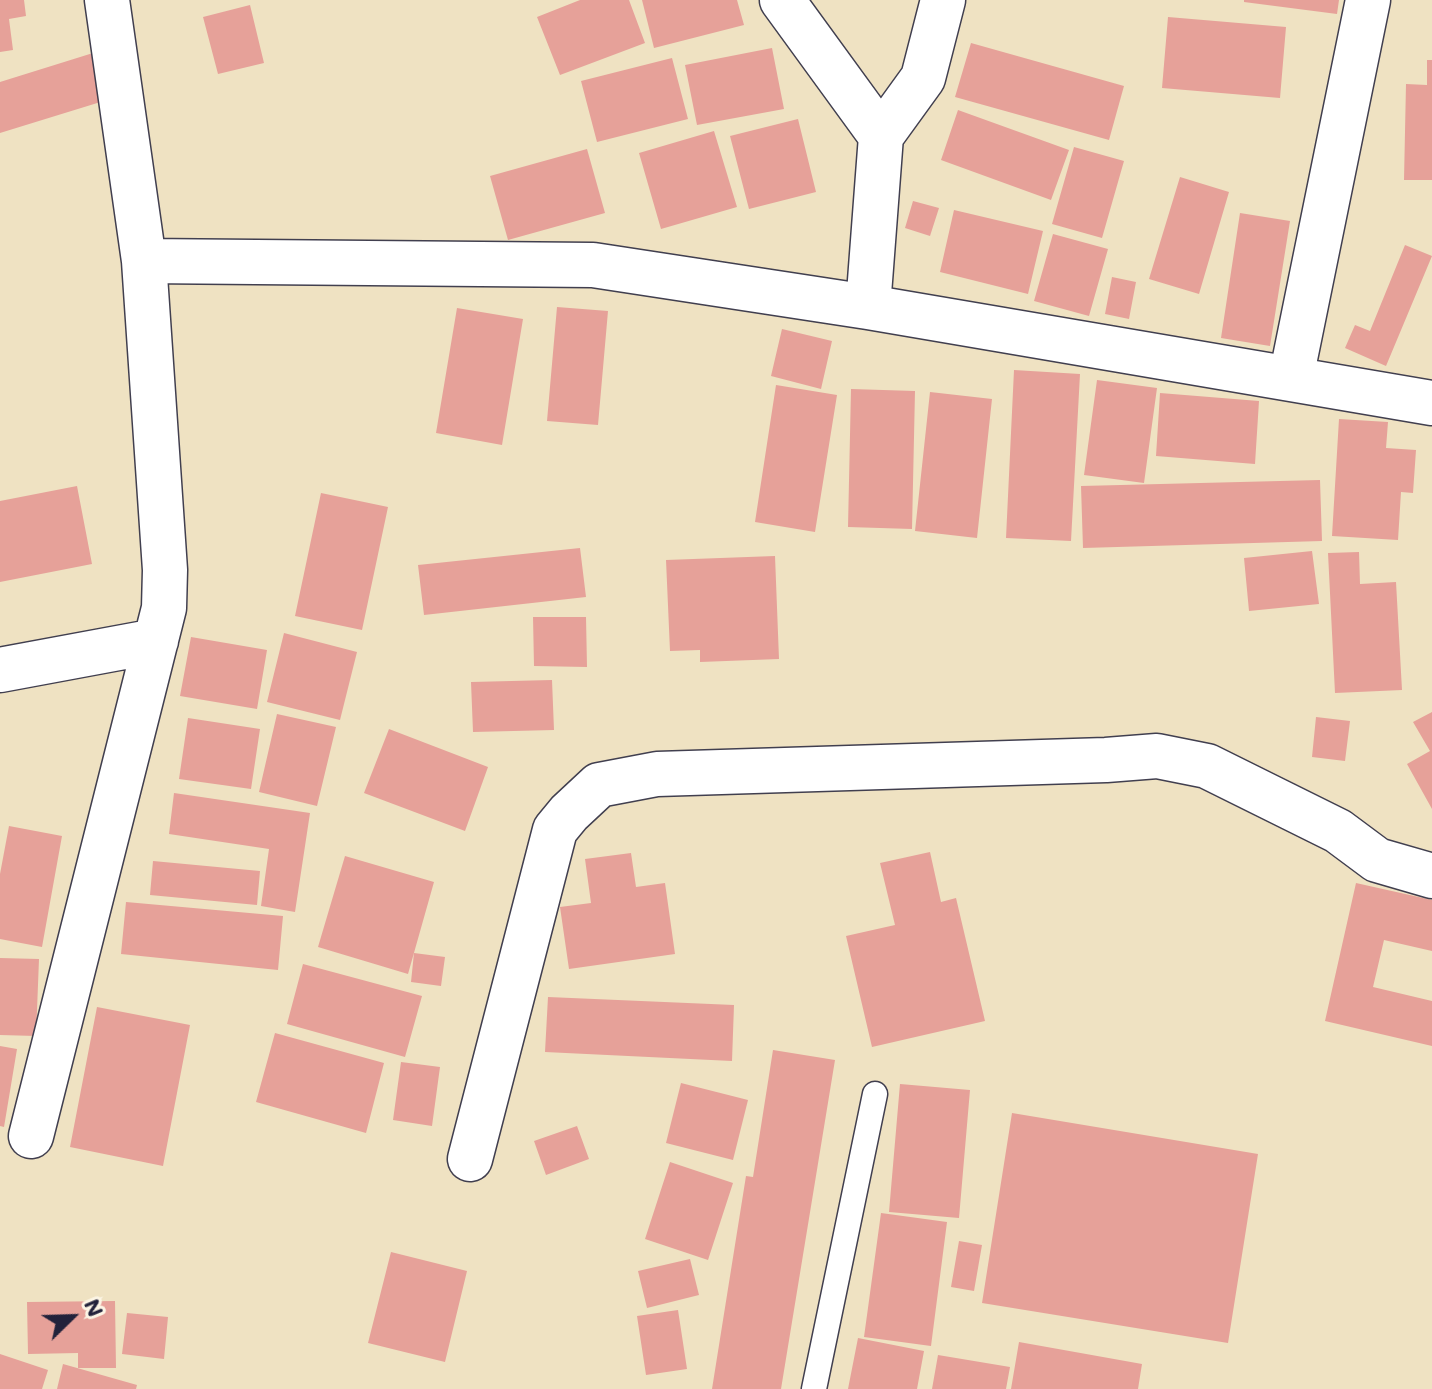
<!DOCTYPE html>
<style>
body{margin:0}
#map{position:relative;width:1432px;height:1389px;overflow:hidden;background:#efe2c2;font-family:Mali,sans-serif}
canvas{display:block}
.north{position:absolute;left:32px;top:1277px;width:80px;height:80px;-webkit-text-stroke:6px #fcf5e5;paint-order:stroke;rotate:67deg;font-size:22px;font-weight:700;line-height:32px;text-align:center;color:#22223b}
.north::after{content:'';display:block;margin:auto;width:28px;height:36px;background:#22223b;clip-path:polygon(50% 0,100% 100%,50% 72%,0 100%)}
</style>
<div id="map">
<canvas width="1432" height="1389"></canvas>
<div class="north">N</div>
</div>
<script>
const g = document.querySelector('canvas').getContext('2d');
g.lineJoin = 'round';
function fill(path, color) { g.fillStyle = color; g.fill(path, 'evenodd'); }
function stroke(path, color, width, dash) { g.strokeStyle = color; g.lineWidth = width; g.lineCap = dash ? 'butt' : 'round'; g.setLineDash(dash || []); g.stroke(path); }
const building = new Path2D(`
 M 0,0 L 24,0 L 26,16 L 9,19 L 13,50 L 0,52 Z
 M 580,0 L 629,0 L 645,43 L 560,75 L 537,17 Z
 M 642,0 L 737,0 L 744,25 L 654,48 Z
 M 1244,0 L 1339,0 L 1337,14 L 1244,2 Z
 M 250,5 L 264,63 L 218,74 L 203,17 Z
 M 1168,17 L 1286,27 L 1280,98 L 1162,88 Z
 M 971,43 L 1124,86 L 1109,140 L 955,97 Z
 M 772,48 L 784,109 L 697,125 L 685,65 Z
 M 93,53 L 107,100 L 0,133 L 0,82 Z
 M 672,58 L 688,119 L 597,142 L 581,81 Z
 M 1427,60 L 1432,60 L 1432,180 L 1404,180 L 1406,84 L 1427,85 Z
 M 958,110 L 1069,150 L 1051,200 L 941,160 Z
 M 798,119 L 816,192 L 749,209 L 730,136 Z
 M 714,131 L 737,207 L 661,229 L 639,153 Z
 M 1074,147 L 1124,161 L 1102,238 L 1052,224 Z
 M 587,149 L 605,213 L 508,240 L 490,176 Z
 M 1180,177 L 1229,192 L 1199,294 L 1149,279 Z
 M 913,201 L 939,208 L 930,236 L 905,228 Z
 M 954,210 L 1043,231 L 1028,294 L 940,272 Z
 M 1240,213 L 1290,221 L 1270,346 L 1221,338 Z
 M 1053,234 L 1108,249 L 1089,316 L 1034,301 Z
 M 1405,245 L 1432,256 L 1386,366 L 1345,348 L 1355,325 L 1370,331 Z
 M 1112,277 L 1136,282 L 1129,319 L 1105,314 Z
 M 557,307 L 608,311 L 598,425 L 547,421 Z
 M 457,308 L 523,319 L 502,445 L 436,433 Z
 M 782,329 L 832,341 L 821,389 L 771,376 Z
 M 1014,370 L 1080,374 L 1071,541 L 1006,538 Z
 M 1097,380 L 1157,388 L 1144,483 L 1084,475 Z
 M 776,385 L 837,395 L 815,532 L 755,522 Z
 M 851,389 L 915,391 L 912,529 L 848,527 Z
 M 930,392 L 992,399 L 977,538 L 915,531 Z
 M 1160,393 L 1259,401 L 1255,464 L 1156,456 Z
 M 1339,419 L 1388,422 L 1386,448 L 1416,450 L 1413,493 L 1401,492 L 1398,540 L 1332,536 Z
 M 1320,480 L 1322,541 L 1083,548 L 1081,486 Z
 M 77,486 L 92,564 L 0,582 L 0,501 Z
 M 321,493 L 388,507 L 362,630 L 295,616 Z
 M 580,548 L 586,597 L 424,615 L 418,565 Z
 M 1312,551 L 1319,604 L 1249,611 L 1244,558 Z
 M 1359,552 L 1360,584 L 1396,582 L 1402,690 L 1335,693 L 1328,553 Z
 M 775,556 L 779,659 L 700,662 L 700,650 L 670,651 L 666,560 Z
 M 533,617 L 586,617 L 587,667 L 534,666 Z
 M 284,633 L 357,652 L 340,720 L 267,702 Z
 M 191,637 L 267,650 L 257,709 L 180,696 Z
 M 552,680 L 554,730 L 473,732 L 471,682 Z
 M 1432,712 L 1432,809 L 1407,764 L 1430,751 L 1413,722 Z
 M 277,714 L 336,727 L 317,806 L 259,792 Z
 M 1316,717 L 1350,721 L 1345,761 L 1312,757 Z
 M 188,718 L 260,729 L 251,789 L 179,779 Z
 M 389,729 L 488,767 L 465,831 L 364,793 Z
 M 174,793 L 310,813 L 295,912 L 261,906 L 269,849 L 169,834 Z
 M 9,826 L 62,836 L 42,947 L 0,939 L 0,874 Z
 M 930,852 L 941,902 L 956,898 L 985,1021 L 872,1047 L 846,936 L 895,925 L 880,863 Z
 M 631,853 L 636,887 L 665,883 L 675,954 L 569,969 L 560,907 L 591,903 L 585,859 Z
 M 345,856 L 434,882 L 408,974 L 318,947 Z
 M 153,861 L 260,871 L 257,905 L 150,895 Z
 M 1356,883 L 1432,900 L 1432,951 L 1384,940 L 1373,987 L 1432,1001 L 1432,1046 L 1325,1021 Z
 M 126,902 L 283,916 L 278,970 L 121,954 Z
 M 414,953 L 445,957 L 441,986 L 411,982 Z
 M 0,958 L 39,959 L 36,1036 L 0,1035 Z
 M 303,964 L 422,996 L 405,1057 L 287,1024 Z
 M 548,997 L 734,1005 L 732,1061 L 545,1052 Z
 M 97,1007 L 190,1025 L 163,1166 L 70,1147 Z
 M 275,1033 L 384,1063 L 366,1133 L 256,1102 Z
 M 0,1046 L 17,1049 L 4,1127 L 0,1126 Z
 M 773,1050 L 835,1060 L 781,1389 L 712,1389 L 746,1176 L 753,1177 Z
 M 401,1062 L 440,1067 L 432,1126 L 393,1120 Z
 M 681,1083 L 748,1100 L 733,1160 L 666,1143 Z
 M 900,1084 L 970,1090 L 959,1218 L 889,1212 Z
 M 1012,1113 L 1258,1154 L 1228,1343 L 982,1303 Z
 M 577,1126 L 589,1159 L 546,1175 L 534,1141 Z
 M 670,1162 L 733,1183 L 708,1260 L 645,1239 Z
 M 881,1213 L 947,1222 L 931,1346 L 864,1337 Z
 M 959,1241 L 982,1245 L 974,1291 L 951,1287 Z
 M 391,1252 L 467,1271 L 445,1362 L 368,1343 Z
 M 690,1259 L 699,1295 L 647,1308 L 638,1271 Z
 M 115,1301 L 116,1368 L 78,1368 L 78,1353 L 28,1354 L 27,1302 Z
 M 678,1310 L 687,1369 L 646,1375 L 637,1316 Z
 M 127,1313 L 168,1317 L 164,1359 L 122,1354 Z
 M 858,1338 L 924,1351 L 917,1389 L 848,1389 Z
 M 1019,1342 L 1142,1364 L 1138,1389 L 1011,1389 Z
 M 0,1354 L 48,1370 L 42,1389 L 0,1389 Z
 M 938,1355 L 1010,1367 L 1006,1389 L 932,1389 Z
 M 63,1364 L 137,1385 L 136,1389 L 57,1389 Z`);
const lane = new Path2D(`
 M 814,1389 L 875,1094`);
const street = new Path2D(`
 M 782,0 L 881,136
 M 144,261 L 593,265 L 868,307 L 1432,403
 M 868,307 L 881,136 L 923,78 L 943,0
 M 1291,378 L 1368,0
 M 0,670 L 156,641
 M 31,1136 L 164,608 L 165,570 L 144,261 L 107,0
 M 470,1159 L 555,830 L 569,813 L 599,785 L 657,774 L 1106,760 L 1157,756 L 1207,766 L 1338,831 L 1377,860 L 1432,876`);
fill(building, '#e6a199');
stroke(lane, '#413f4f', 27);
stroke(street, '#413f4f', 47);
stroke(lane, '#fff', 24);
stroke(street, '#fff', 44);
</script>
